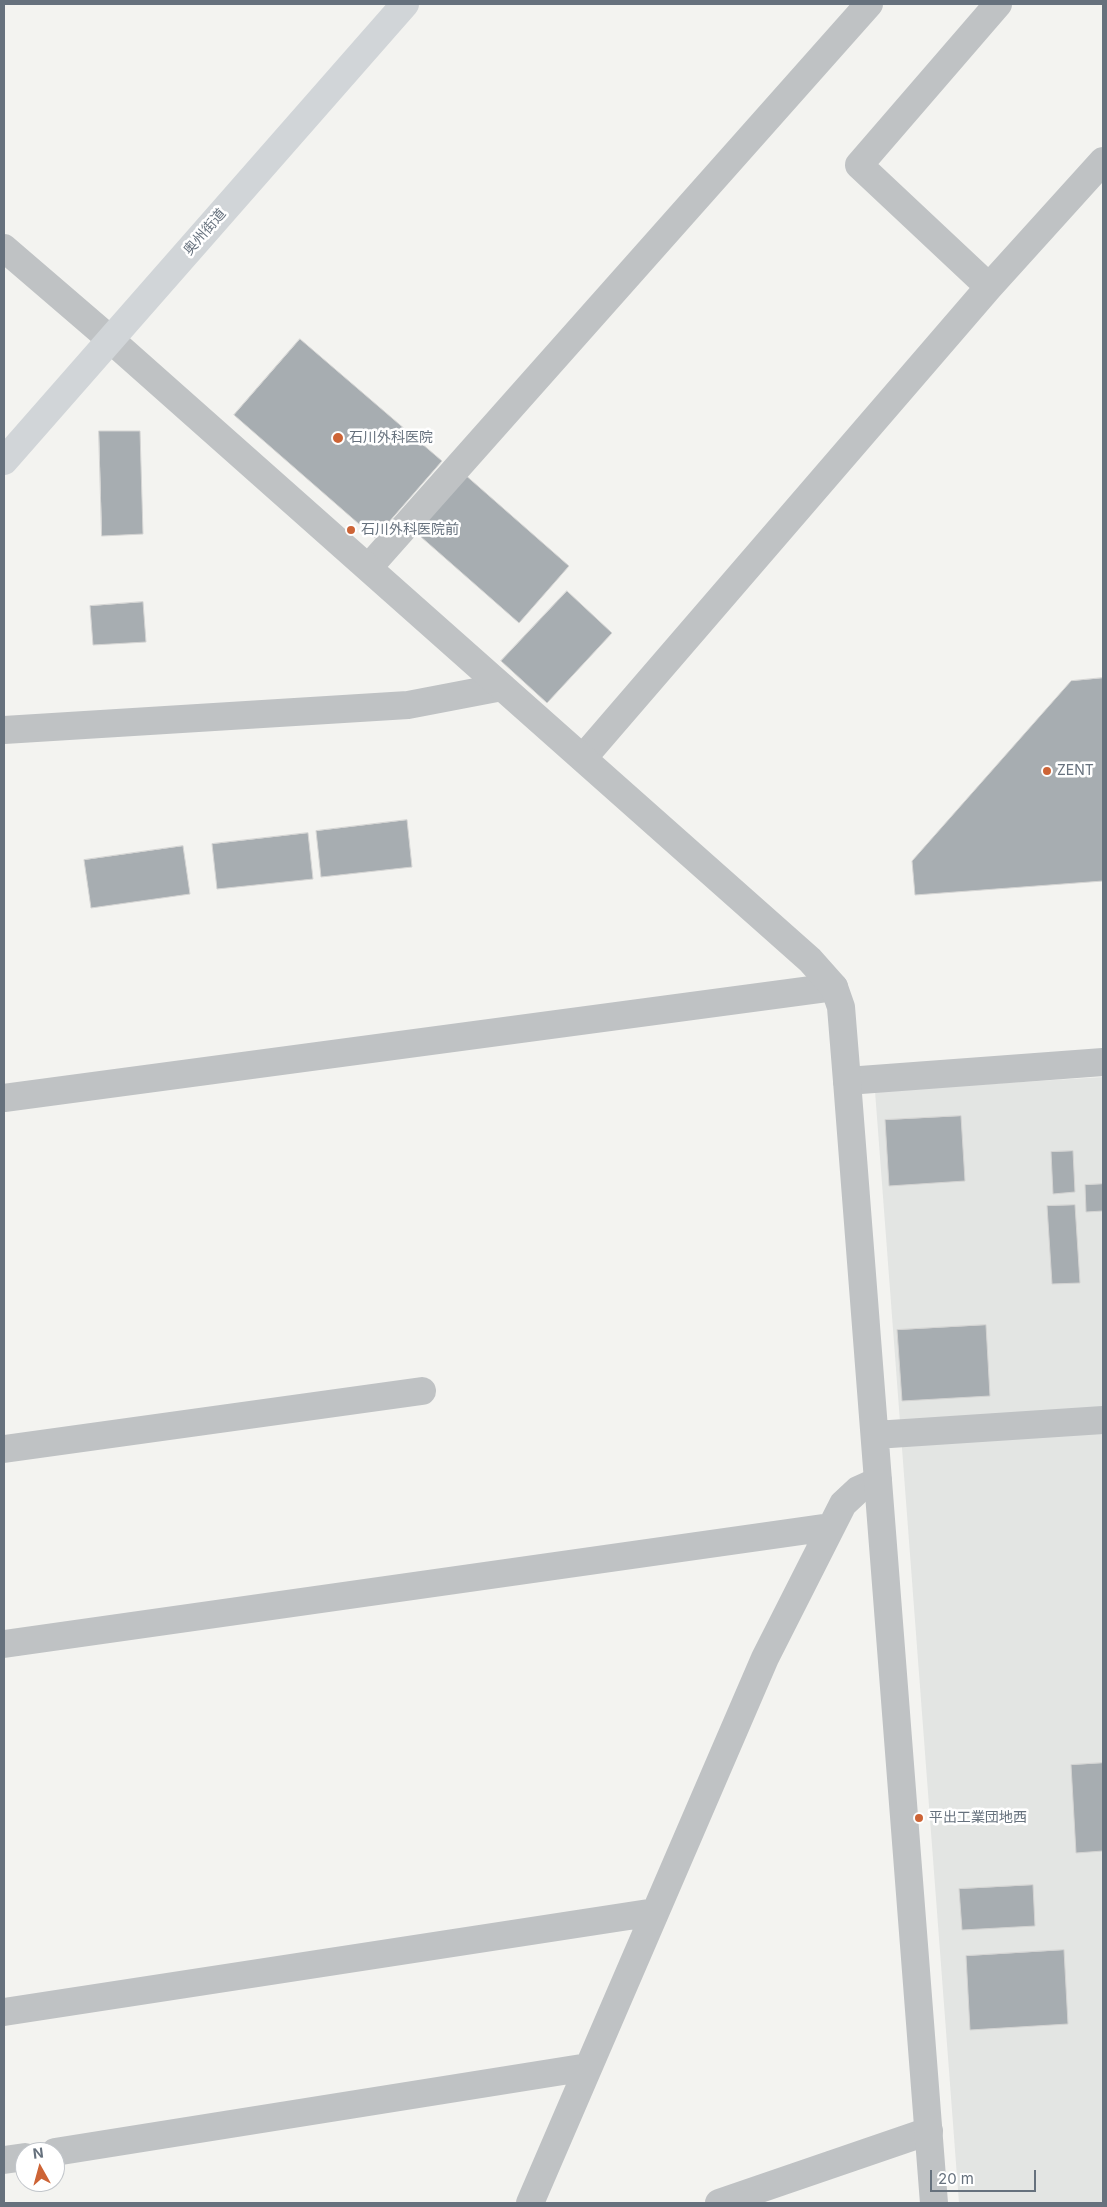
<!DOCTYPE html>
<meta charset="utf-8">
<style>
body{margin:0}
#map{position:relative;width:1107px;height:2207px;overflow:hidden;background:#f3f3f0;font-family:Inter,sans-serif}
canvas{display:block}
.frame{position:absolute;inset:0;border:5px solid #66717d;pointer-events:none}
.north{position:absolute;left:15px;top:2142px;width:50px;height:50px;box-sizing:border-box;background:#fff;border:1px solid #c2c6cb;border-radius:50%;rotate:353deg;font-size:14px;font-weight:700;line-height:20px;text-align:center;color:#66717d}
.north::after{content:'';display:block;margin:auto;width:18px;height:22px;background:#cd6436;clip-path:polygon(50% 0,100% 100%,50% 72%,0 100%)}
.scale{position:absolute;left:930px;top:2170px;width:106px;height:22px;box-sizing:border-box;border:2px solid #66717d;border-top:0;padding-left:6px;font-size:15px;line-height:18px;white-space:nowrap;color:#66717d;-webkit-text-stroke:4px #fff;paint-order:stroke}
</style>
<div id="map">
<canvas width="1107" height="2207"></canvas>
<div class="frame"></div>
<div class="north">N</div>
<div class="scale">20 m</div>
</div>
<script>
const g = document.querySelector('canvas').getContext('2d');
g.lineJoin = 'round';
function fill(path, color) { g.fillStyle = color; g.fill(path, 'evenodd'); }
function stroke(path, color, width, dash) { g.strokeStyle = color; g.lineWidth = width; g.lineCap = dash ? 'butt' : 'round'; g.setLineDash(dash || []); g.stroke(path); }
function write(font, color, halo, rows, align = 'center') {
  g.font = font + ' Inter,"Noto Sans JP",sans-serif'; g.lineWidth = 5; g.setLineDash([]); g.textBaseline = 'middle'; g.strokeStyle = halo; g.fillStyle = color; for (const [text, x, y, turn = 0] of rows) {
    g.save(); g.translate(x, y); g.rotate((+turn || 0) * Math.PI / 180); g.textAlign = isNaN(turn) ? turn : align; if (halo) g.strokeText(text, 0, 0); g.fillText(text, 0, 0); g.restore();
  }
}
const built = new Path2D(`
 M 1103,1077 L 1103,2203 L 959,2203 L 875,1091 Z`);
const building = new Path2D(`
 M 300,339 L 442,461 L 375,538 L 234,415 Z
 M 99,431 L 140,431 L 143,534 L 102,536 Z
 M 463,473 L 569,566 L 519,623 L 412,529 Z
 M 567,591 L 612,633 L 547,703 L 501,661 Z
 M 143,602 L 146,642 L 93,645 L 90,606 Z
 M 1103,678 L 1103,881 L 915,895 L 912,861 L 1071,681 Z
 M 407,820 L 412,867 L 321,877 L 316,831 Z
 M 308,833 L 313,879 L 217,889 L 212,844 Z
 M 183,846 L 190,894 L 91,908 L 84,860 Z
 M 961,1116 L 965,1181 L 889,1186 L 885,1120 Z
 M 1073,1151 L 1075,1192 L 1053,1194 L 1051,1152 Z
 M 1103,1184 L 1103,1211 L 1086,1212 L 1085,1185 Z
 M 1075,1205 L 1080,1283 L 1052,1284 L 1047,1206 Z
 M 986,1325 L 990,1396 L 902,1401 L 897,1330 Z
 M 1103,1763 L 1103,1851 L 1076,1853 L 1071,1765 Z
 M 1033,1885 L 1035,1926 L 962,1930 L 959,1889 Z
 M 1064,1950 L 1068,2024 L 970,2030 L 966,1956 Z`);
const minor = new Path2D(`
 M 989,287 L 859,165 L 998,4
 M 369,567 L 869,4
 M 4,730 L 408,705 L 502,687
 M 583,758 L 989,287 L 1103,161
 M 847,1081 L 1103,1062
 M 4,1098 L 834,987
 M 4,1449 L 422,1391
 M 4,1644 L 830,1527
 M 4,2012 L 655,1912
 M 55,2152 L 588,2067
 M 4,2160 L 25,2157
 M 530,2203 L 765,1658 L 843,1504 L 858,1490 L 878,1481
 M 719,2203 L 929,2131`);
const tertiary = new Path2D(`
 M 4,248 L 111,340 L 810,960 L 834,987 L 841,1007 L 847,1081 L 934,2203
 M 875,1435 L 1103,1420`);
const trunk = new Path2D(`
 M 4,461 L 405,4`);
const markers = [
 [338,438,6,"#cd6436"],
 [351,530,5,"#cd6436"],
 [1047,771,5,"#cd6436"],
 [919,1818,5,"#cd6436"]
];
const streetNames = [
 ["奥州街道",205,232,-49]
];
const poiNames = [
 ["石川外科医院",349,438],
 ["石川外科医院前",361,530],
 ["ZENT",1057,771],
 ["平出工業団地西",929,1818]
];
fill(built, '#e3e5e3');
fill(building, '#a7adb1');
stroke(building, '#d4d4d3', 1);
stroke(minor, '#bfc2c4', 28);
stroke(tertiary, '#bfc2c4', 28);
stroke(trunk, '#d1d5d8', 28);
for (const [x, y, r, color] of markers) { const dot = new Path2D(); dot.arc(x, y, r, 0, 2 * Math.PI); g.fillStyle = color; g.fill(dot); stroke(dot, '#fff', 2); }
write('14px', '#66717d', '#fff', streetNames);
write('14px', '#66717d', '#fff', poiNames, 'left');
</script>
